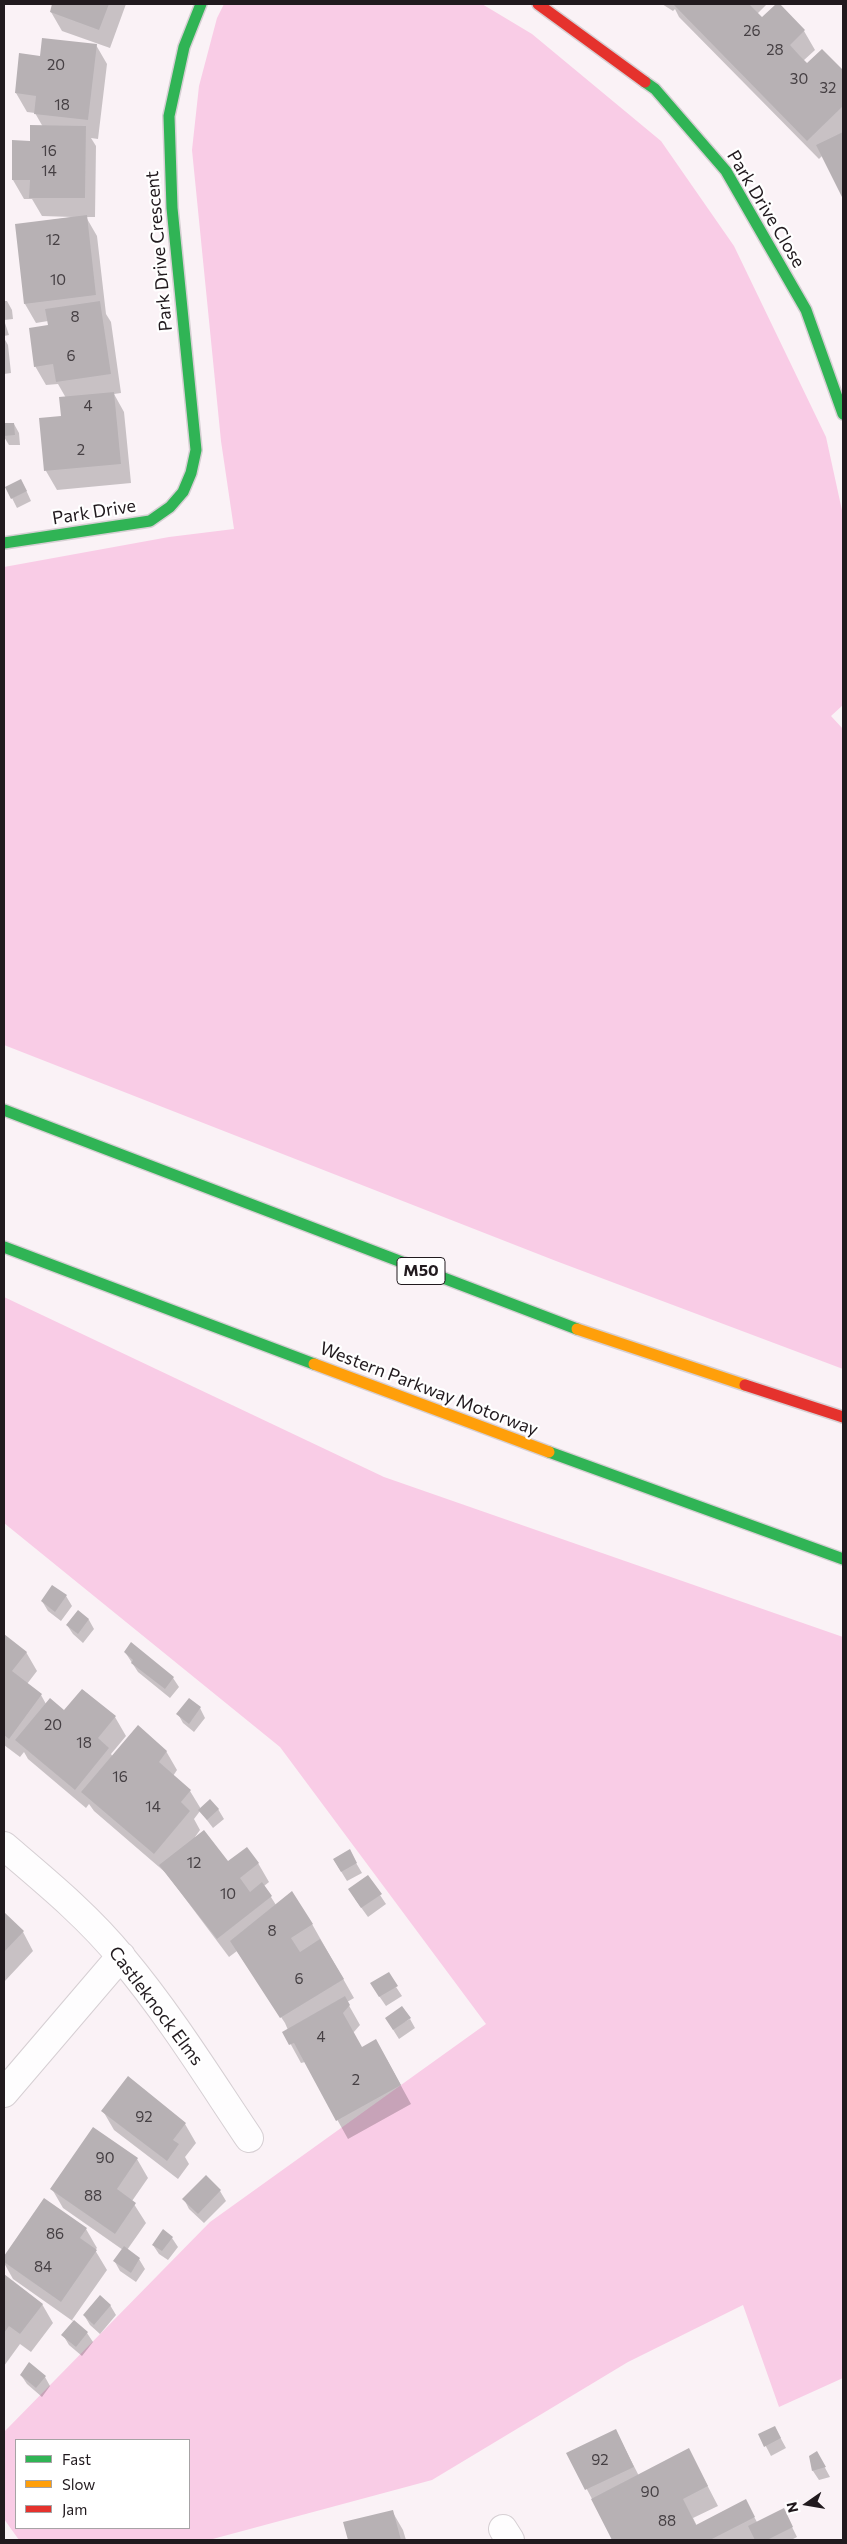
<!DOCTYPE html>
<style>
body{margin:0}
#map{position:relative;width:847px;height:2544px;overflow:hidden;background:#faf2f6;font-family:Commissioner,sans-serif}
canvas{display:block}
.frame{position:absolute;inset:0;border:5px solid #211a1e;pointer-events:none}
.legend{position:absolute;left:15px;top:2439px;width:175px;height:90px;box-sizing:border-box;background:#fff;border:1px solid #a6a3a5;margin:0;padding:6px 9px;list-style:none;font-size:15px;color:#211a1e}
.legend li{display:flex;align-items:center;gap:10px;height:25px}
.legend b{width:25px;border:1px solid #a6a3a5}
.north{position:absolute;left:782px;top:2479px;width:50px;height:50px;-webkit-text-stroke:4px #fff;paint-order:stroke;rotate:257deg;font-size:14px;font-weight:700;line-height:20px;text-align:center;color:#211a1e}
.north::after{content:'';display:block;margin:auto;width:18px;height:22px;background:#211a1e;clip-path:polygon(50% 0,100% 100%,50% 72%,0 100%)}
</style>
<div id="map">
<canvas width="847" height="2544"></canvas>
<div class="frame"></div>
<ul class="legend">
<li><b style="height:6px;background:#30b455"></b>Fast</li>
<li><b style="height:6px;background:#ff9f0a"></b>Slow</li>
<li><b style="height:6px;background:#e5322d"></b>Jam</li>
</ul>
<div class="north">N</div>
</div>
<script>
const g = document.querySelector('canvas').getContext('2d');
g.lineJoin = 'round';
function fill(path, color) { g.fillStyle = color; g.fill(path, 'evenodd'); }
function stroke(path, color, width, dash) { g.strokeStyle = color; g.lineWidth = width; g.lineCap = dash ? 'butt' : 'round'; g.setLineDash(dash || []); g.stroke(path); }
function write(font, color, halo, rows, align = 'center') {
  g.font = font + ' Commissioner,sans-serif'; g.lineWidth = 4.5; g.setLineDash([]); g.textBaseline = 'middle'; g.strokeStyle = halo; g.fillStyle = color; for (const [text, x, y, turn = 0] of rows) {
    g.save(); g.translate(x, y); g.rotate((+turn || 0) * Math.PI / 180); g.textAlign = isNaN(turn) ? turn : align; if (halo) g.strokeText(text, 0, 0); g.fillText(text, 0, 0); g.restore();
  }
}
const green = new Path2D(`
 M 224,4 L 482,4 L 532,34 L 661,141 L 734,246 L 826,437 L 843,515 L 843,705 L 831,716 L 843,729 L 843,1369 L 556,1261 L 4,1045 L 4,567 L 169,537 L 234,529 L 221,441 L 192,150 L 199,86 L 217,18 Z
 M 4,1297 L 384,1477 L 843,1637 L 843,2378 L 779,2407 L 743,2305 L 628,2362 L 432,2480 L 209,2540 L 19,2540 L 4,2519 L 4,2432 L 210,2222 L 486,2024 L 280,1747 L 4,1523 ZM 189,2440 L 189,2528 L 16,2528 L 16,2440 Z`);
const shadow = new Path2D(`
 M 54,4 L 126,4 L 110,48 L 62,31 L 51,12 Z
 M 662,4 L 767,4 L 757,14 L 761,19 L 778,4 L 804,31 L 815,50 L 803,61 L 807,65 L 822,51 L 843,72 L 843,196 L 823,155 L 819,159 L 679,17 L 675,9 L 673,11 Z
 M 96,45 L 107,64 L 98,139 L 91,138 L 96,146 L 95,217 L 86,217 L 97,236 L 106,314 L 111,322 L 121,393 L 114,394 L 124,412 L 131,483 L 57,490 L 46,471 L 40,419 L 62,417 L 66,398 L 58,384 L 46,385 L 35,366 L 49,326 L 48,321 L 36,323 L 25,304 L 16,225 L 73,217 L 42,216 L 32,199 L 24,199 L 13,180 L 32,142 L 43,127 L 35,113 L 27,112 L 16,93 L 41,57 Z
 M 4,301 L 7,301 L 12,310 L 13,319 L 4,320 L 9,335 L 4,336 Z
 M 4,338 L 8,345 L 11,373 L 4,374 Z
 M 14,424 L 19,433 L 20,445 L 9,445 L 4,437 L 4,425 Z
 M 26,490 L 31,501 L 17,508 L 12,498 Z
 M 52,1586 L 66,1596 L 72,1606 L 61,1621 L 48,1611 L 42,1601 Z
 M 78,1611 L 89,1620 L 94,1629 L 83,1643 L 73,1634 L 67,1625 Z
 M 4,1636 L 26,1652 L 37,1671 L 27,1684 L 41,1695 L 46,1704 L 64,1712 L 83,1690 L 115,1717 L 126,1736 L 111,1754 L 113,1757 L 166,1751 L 177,1770 L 173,1776 L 190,1791 L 201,1809 L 218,1809 L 224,1819 L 213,1828 L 200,1811 L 194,1819 L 200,1830 L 195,1837 L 228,1863 L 258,1863 L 269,1882 L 264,1886 L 276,1905 L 312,1924 L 354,1998 L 347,2002 L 360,2025 L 353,2033 L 362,2049 L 387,2060 L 411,2104 L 348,2139 L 305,2062 L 301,2063 L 284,2032 L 288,2030 L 285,2023 L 237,1951 L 229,1957 L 166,1873 L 94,1811 L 89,1804 L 86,1808 L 28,1759 L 24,1752 L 20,1757 L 4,1745 Z
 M 125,1652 L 173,1678 L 179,1687 L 170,1698 L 138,1672 Z
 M 200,1708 L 205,1718 L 194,1732 L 183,1723 L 178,1714 Z
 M 349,1851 L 362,1873 L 347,1881 L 334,1860 Z
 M 368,1877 L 386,1904 L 368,1917 L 355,1899 Z
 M 4,1914 L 23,1932 L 33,1951 L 4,1982 Z
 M 396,1987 L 402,1996 L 386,2006 L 377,1993 Z
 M 410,2019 L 415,2028 L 399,2039 L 392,2028 Z
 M 129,2078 L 185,2124 L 196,2143 L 185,2157 L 189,2164 L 178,2179 L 114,2130 L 103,2111 Z
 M 137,2159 L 148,2178 L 132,2201 L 146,2223 L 127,2250 L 139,2259 L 145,2269 L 136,2282 L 120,2271 L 115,2262 L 123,2250 L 63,2208 L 52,2189 Z
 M 206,2177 L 220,2191 L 226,2201 L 204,2223 L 189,2209 L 184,2199 Z
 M 44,2200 L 86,2229 L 97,2248 L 95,2250 L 107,2270 L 72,2320 L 87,2333 L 93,2342 L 82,2356 L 69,2345 L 63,2335 L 74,2322 L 13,2279 L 4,2263 L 4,2258 Z
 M 172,2238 L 178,2247 L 168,2260 L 159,2254 L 153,2245 Z
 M 4,2275 L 42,2304 L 53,2323 L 31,2352 L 20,2344 L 4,2366 Z
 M 110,2305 L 116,2315 L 100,2334 L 90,2325 L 84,2315 Z
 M 21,2375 L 45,2377 L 50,2386 L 42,2397 L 27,2384 Z
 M 616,2431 L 639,2476 L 689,2450 L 718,2506 L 693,2518 L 697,2526 L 745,2501 L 757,2522 L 788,2519 L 797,2537 L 791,2540 L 614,2540 L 568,2454 Z
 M 760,2435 L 780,2437 L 786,2448 L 771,2456 Z
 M 817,2453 L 830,2477 L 819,2480 L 813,2471 Z
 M 392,2511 L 403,2530 L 406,2540 L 349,2540 L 344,2523 Z`);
const building = new Path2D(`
 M 52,4 L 109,4 L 99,30 L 50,12 Z
 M 673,4 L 749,4 L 762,17 L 776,4 L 780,4 L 805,30 L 790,45 L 799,55 L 807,63 L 822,49 L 843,70 L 843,106 L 807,141 Z
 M 42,38 L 97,44 L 88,120 L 34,114 L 36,96 L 15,93 L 19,53 L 40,56 Z
 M 30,125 L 86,126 L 85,198 L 29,198 L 30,180 L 12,180 L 12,140 L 30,141 Z
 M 843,132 L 843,199 L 816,145 Z
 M 87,215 L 96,295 L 24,304 L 15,224 Z
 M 100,301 L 111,374 L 56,382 L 53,364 L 34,367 L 29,328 L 48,325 L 45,309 Z
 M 114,392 L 121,464 L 44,471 L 39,418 L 61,416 L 59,397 Z
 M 4,423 L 14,423 L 15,435 L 4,436 Z
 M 21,479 L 27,491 L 11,499 L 5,487 Z
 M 52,1585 L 67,1595 L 55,1612 L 41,1601 Z
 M 78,1610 L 89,1619 L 78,1634 L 66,1625 Z
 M 4,1634 L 27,1652 L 12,1671 L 42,1694 L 9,1739 L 4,1735 Z
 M 131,1642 L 174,1677 L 165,1689 L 131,1663 L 133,1660 L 124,1652 Z
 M 82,1689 L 116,1716 L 98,1738 L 109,1748 L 75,1790 L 15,1740 L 50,1698 L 64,1710 Z
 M 189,1698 L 201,1707 L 189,1724 L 176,1714 Z
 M 138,1725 L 167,1751 L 159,1762 L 191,1790 L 181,1802 L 190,1811 L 154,1854 L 81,1792 Z
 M 210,1799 L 219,1809 L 207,1820 L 198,1810 Z
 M 204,1830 L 228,1861 L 247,1847 L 259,1863 L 240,1878 L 250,1892 L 262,1882 L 272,1896 L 217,1939 L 159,1865 Z
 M 350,1849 L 357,1863 L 341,1872 L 333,1859 Z
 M 368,1875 L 382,1894 L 361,1908 L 348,1889 Z
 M 292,1891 L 313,1924 L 291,1938 L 300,1952 L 320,1939 L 344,1979 L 280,2018 L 230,1941 Z
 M 4,1912 L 24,1931 L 4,1952 Z
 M 389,1972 L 398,1986 L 379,1997 L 370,1983 Z
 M 345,1996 L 350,2005 L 343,2013 L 362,2047 L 376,2039 L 401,2085 L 336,2121 L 294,2043 L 289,2045 L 282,2032 Z
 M 402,2006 L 411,2018 L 393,2030 L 385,2018 Z
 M 128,2076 L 186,2123 L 173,2140 L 179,2144 L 167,2161 L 101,2111 Z
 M 93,2127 L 138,2158 L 117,2189 L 136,2203 L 115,2234 L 50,2189 Z
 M 206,2175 L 221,2190 L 198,2214 L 182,2199 Z
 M 44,2198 L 87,2228 L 80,2238 L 97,2250 L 61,2302 L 4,2262 L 4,2256 Z
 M 163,2229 L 173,2237 L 162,2251 L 152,2245 Z
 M 124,2246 L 140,2258 L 131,2273 L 113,2261 Z
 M 4,2274 L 43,2304 L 20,2334 L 9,2326 L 4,2333 Z
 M 100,2295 L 111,2305 L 94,2325 L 83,2315 Z
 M 74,2320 L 88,2332 L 76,2347 L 61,2335 Z
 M 29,2362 L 46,2376 L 36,2388 L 20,2375 Z
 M 775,2426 L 781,2438 L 764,2447 L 758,2434 Z
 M 616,2429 L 634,2467 L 585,2490 L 566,2453 Z
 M 689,2448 L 708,2486 L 683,2499 L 696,2525 L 746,2499 L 755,2517 L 710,2540 L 612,2540 L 591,2499 Z
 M 817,2451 L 826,2467 L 812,2471 L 809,2456 Z
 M 784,2508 L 793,2527 L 767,2540 L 755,2540 L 748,2526 Z
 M 393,2510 L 401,2540 L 348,2540 L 343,2522 Z`);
const street = new Path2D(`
 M 4,1846 C 45,1881 88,1916 122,1958 C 169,2014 208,2077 249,2138
 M 4,2093 L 121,1956
 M 503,2529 L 510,2540`);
const fast = new Path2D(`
 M 645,82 L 655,89 L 726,171 L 806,310 L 843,414
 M 4,543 L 150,521 L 170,507 L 183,492 L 191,473 L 196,450 L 172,208 L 169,116 L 184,47 L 201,4
 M 4,1110 L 577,1329
 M 4,1247 L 314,1364
 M 549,1452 L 843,1559`);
const slow = new Path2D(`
 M 577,1329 L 745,1385
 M 314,1364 L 549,1452`);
const jam = new Path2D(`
 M 538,4 L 645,82
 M 745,1385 L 843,1417`);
const numberNames = [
 ["26",752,31],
 ["28",775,50],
 ["20",56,65],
 ["30",799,79],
 ["32",828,88],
 ["18",62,105],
 ["16",49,151],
 ["14",49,171],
 ["12",53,240],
 ["10",58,280],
 ["8",75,317],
 ["6",71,356],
 ["4",88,406],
 ["2",81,450],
 ["20",53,1725],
 ["18",84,1743],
 ["16",120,1777],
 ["14",153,1807],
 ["12",194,1863],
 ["10",228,1894],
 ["8",272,1931],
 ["6",299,1979],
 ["4",321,2037],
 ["2",356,2080],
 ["92",144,2117],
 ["90",105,2158],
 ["88",93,2196],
 ["86",55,2234],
 ["84",43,2267],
 ["92",600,2460],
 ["90",650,2492],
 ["88",667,2521]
];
const shields = [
 [421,1271,48]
];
const shieldNames = [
 ["M50",421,1271]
];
const streetNames = [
 ["Park Drive Close",766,209,59],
 ["Park Drive Crescent",159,251,-95],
 ["Park Drive",94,512,-9],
 ["Western Parkway Motorway",429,1389,21],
 ["Castleknock Elms",156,2006,53]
];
fill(green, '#f9cce6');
fill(shadow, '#0003');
fill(building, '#b7b1b4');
stroke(street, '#d6cfd3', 30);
stroke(fast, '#d6cfd3', 14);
stroke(slow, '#d6cfd3', 14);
stroke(jam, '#d6cfd3', 14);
stroke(street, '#fefdfe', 28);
stroke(fast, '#30b455', 11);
stroke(slow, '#ff9f0a', 11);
stroke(jam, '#e5322d', 11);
write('15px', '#464044', null, numberNames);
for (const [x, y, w] of shields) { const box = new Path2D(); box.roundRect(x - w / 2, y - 13.5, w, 27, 4); g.fillStyle = '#fff'; g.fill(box); stroke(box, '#211a1e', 1); }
write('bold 16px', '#211a1e', null, shieldNames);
write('18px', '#211a1e', '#fff', streetNames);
</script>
